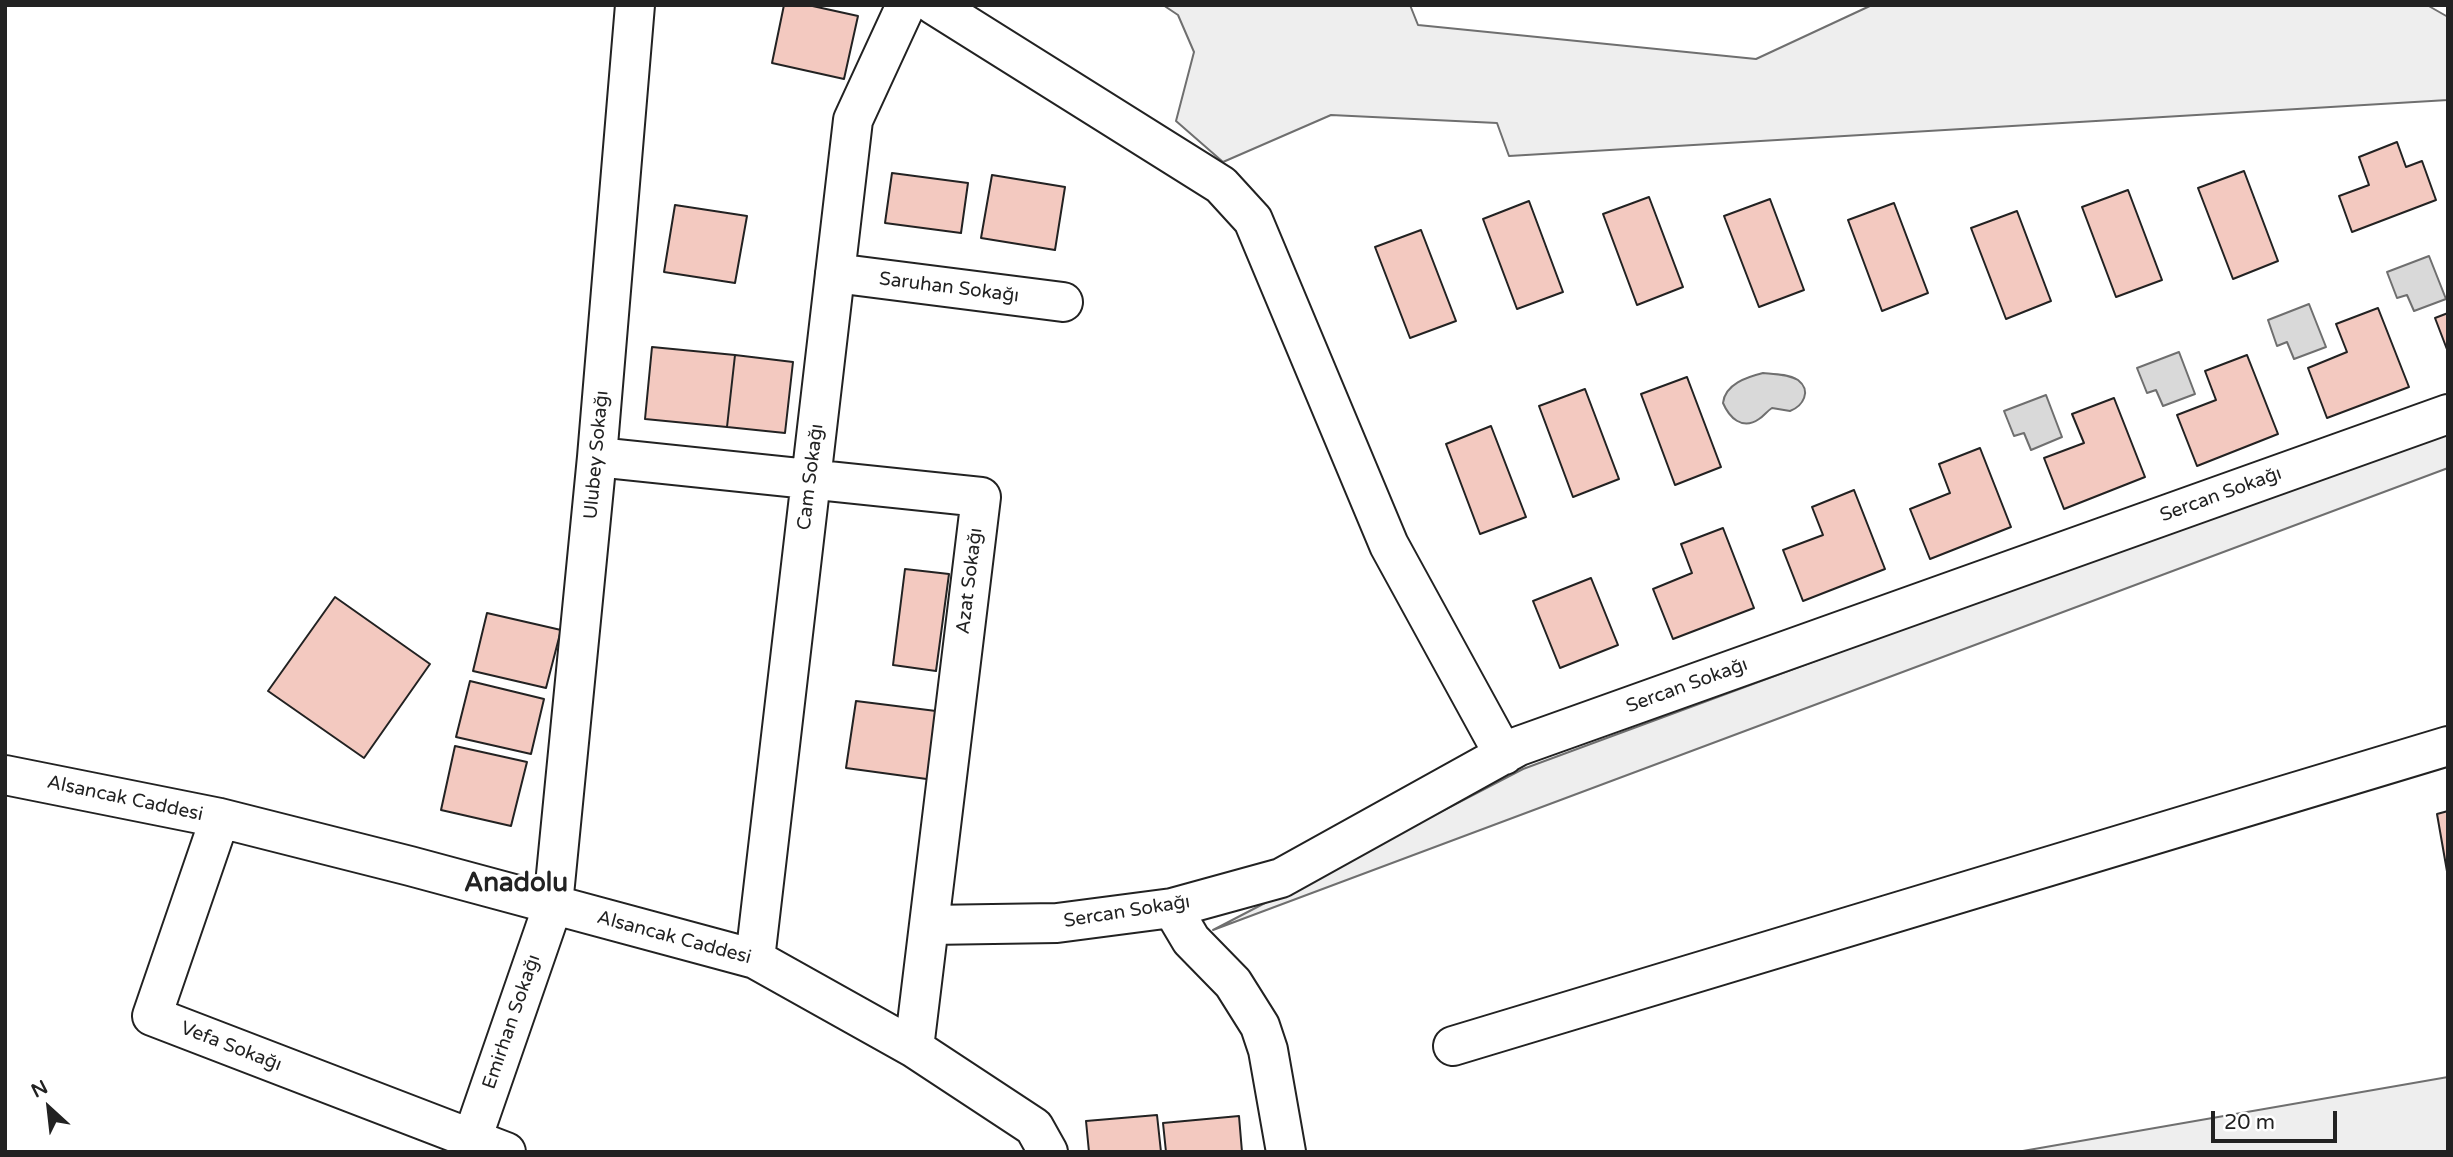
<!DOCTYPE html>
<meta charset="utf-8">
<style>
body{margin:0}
#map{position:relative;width:2453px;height:1157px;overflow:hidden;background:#fff;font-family:"Varela Round",sans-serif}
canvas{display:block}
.frame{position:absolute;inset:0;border:7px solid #222;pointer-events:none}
.north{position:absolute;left:14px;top:1073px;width:70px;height:70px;-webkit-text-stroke:5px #fff;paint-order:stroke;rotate:333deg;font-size:19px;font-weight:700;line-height:28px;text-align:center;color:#222}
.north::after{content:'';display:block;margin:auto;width:24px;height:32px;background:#222;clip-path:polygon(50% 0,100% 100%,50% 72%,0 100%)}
.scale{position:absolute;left:2211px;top:1111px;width:126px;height:32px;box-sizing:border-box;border:4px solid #222;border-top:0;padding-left:9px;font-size:21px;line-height:24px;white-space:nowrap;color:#222;-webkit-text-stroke:5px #fff;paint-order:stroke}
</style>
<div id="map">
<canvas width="2453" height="1157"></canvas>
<div class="frame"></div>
<div class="north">N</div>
<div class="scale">20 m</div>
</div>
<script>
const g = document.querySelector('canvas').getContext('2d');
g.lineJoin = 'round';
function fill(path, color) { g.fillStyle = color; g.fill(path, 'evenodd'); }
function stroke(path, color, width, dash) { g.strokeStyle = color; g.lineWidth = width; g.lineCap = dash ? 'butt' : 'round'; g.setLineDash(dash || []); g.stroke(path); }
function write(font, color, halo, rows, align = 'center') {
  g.font = font + ' "Varela Round",sans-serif'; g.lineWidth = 5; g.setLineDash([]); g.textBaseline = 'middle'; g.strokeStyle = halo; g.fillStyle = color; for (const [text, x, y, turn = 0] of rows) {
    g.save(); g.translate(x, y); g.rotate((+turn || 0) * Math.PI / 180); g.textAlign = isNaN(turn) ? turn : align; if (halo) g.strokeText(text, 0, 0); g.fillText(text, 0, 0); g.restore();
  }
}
const green = new Path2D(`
 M 1163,5 L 1410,5 L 1418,25 L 1756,59 L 1872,5 L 2427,5 L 2448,17 L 2448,100 L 1509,156 L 1497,123 L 1331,115 L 1223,162 L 1176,121 L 1194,52 L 1178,15 Z
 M 2448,427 L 2448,468 L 1213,930 L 1523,769 Z
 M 2448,1077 L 2448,1152 L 2017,1152 Z`);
const water = new Path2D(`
 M 2429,256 L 2446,299 L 2414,311 L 2407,295 L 2397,298 L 2387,272 Z
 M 2309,304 L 2326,347 L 2294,359 L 2287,342 L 2277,346 L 2268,320 Z
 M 2179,352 L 2195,394 L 2163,406 L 2156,390 L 2147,393 L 2137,368 Z
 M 1763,373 C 1774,374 1788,374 1798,380 C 1812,391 1803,406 1790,411 L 1772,408 C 1767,411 1764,416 1759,419 C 1742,431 1729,417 1723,403 C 1725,384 1747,377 1763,373 Z
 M 2046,395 L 2062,437 L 2031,450 L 2024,433 L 2014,436 L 2004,411 Z`);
const building = new Path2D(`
 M 784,5 L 808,5 L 858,16 L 844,79 L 772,63 Z
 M 2397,142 L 2406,167 L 2422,161 L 2436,200 L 2352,232 L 2339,196 L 2369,185 L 2359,157 Z
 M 2244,171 L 2278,261 L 2233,279 L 2198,188 Z
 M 892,173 L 968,183 L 961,233 L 885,223 Z
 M 992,175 L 1065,187 L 1055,250 L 981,238 Z
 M 2128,190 L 2162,280 L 2116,297 L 2082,207 Z
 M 1649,197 L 1683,287 L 1637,305 L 1603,214 Z
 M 1770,199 L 1804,290 L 1759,307 L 1724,216 Z
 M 1529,201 L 1563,292 L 1517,309 L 1483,219 Z
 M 1894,203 L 1928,293 L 1882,311 L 1848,220 Z
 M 675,205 L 747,216 L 735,283 L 664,272 Z
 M 2017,211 L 2051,301 L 2006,319 L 1971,228 Z
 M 1421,230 L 1456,321 L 1410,338 L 1375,247 Z
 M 2378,308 L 2409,387 L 2327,418 L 2308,368 L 2347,352 L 2336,324 Z
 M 2448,313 L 2448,352 L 2435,318 Z
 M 652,347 L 735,355 L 727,427 L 645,419 Z
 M 735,355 L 793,362 L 785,433 L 727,427 Z
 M 2247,355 L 2278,434 L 2197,466 L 2177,415 L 2216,400 L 2205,371 Z
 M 1687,377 L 1721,467 L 1675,485 L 1641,394 Z
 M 1585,389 L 1619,479 L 1573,497 L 1539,406 Z
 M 2114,398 L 2145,477 L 2064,509 L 2044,458 L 2084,443 L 2072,414 Z
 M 1491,426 L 1526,517 L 1480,534 L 1446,444 Z
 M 1980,448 L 2011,527 L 1930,559 L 1910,509 L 1950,493 L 1939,464 Z
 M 1854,490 L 1885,569 L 1803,601 L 1783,550 L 1823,535 L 1812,507 Z
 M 1723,528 L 1754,608 L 1673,639 L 1653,589 L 1692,573 L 1681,544 Z
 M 905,569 L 949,574 L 936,671 L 893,665 Z
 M 1591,578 L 1618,645 L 1560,668 L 1533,601 Z
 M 335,597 L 430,664 L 364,758 L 268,691 Z
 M 487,613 L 561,630 L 546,688 L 473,671 Z
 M 470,681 L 544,699 L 531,754 L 456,737 Z
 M 856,701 L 944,712 L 934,780 L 846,768 Z
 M 455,746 L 527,762 L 511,826 L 441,810 Z
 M 2448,811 L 2448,877 L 2437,814 Z
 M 1157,1115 L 1161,1152 L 1089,1152 L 1086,1121 Z
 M 1239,1116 L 1242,1152 L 1166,1152 L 1163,1123 Z`);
const minor = new Path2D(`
 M 934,5 L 1221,185 L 1253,220 L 1389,545 L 1504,755
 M 835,273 L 1063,302
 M 597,457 L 981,497 L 914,1048
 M 5,775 L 220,818 L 410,866 L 755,959 L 914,1048 L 1034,1127 L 1048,1152
 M 220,818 L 152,1016 L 506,1152
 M 1172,908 L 1191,940 L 1233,983 L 1260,1026 L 1268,1050 L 1286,1152
 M 929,925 L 1057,923 L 1172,908 L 1281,878 L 1519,746 L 2448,414
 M 755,959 L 853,120 L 906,5
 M 1453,1046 L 2448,746
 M 472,1139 L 553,905 L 597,457 L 635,5`);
const streetNames = [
 ["Saruhan Sokağı",949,288,7],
 ["Ulubey Sokağı",597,455,-85],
 ["Cam Sokağı",811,477,-83],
 ["Sercan Sokağı",2221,495,-20],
 ["Azat Sokağı",970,581,-83],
 ["Sercan Sokağı",1687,686,-20],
 ["Alsancak Caddesi",125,799,12],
 ["Sercan Sokağı",1127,912,-9],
 ["Alsancak Caddesi",674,938,15],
 ["Emirhan Sokağı",512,1022,-71],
 ["Vefa Sokağı",231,1047,21]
];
const districtNames = [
 ["Anadolu",516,884]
];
fill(green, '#eee');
stroke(green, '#6f6f6f', 2);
fill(water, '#d9d9d9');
stroke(water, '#6f6f6f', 2);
fill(building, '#f3c9c0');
stroke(building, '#222', 2);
stroke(minor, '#222', 42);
stroke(minor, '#fff', 38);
write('19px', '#222', '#fff', streetNames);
write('bold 26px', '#222', '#fff', districtNames);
</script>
